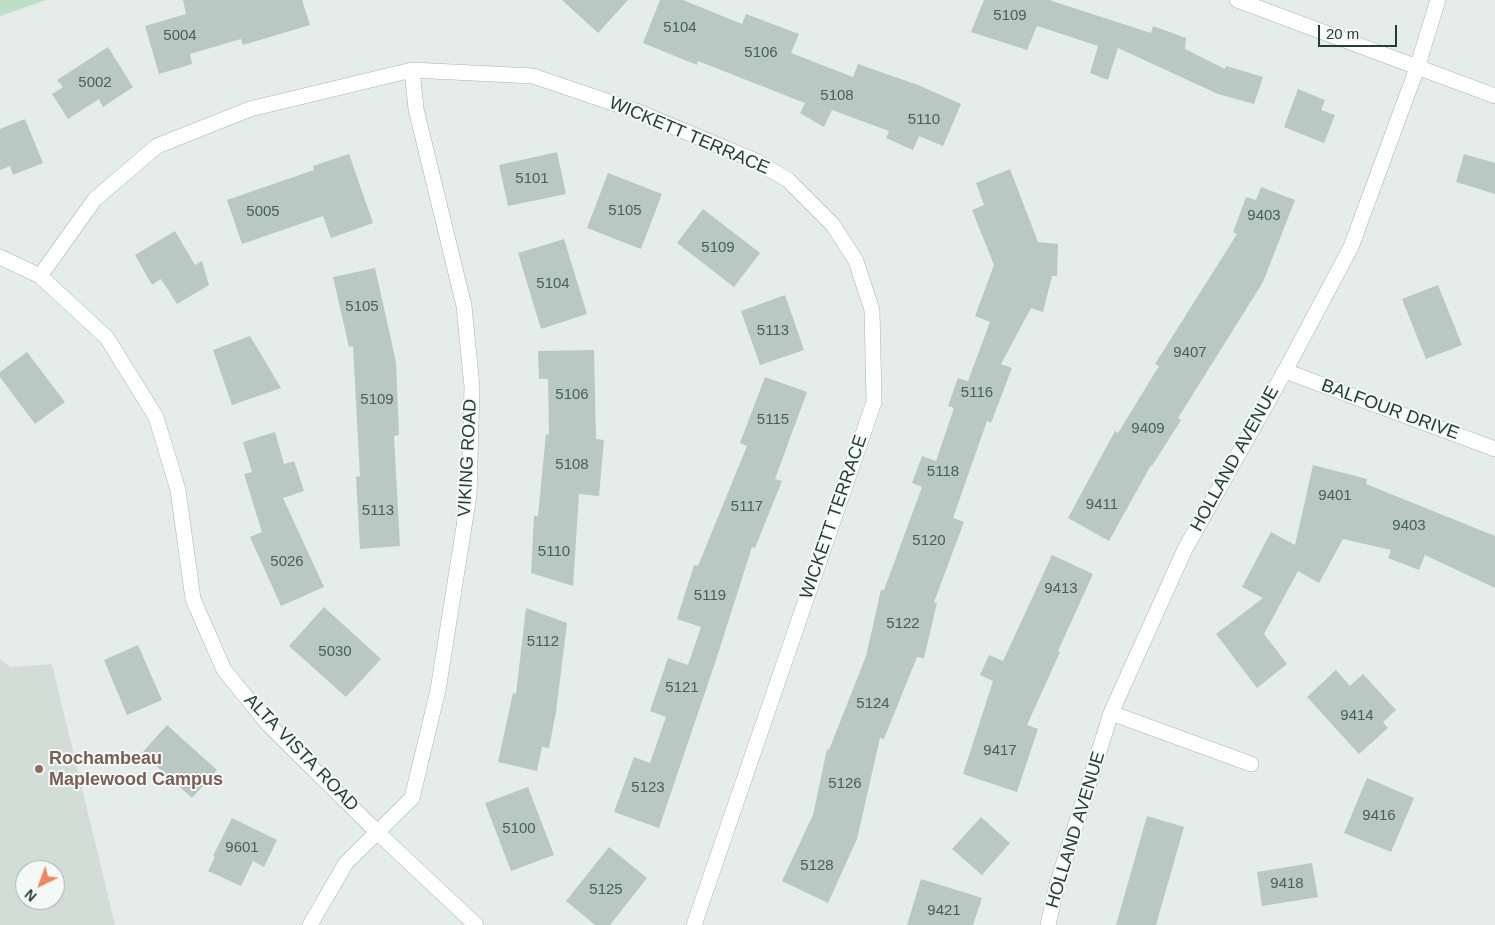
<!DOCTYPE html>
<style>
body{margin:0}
#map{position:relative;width:1495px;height:925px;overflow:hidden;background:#e4ede9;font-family:Helvetica,sans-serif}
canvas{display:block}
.north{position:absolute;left:15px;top:860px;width:50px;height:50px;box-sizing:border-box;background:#f4f9f7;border:1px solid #a0aeaa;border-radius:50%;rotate:222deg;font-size:14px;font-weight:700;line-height:20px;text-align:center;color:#233e37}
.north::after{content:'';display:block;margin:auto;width:18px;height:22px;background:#ef8560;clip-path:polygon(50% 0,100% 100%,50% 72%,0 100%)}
.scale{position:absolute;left:1318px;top:25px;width:79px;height:22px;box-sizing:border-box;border:2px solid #233e37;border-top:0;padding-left:6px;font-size:15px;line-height:18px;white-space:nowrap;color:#233e37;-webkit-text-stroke:4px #f4f9f7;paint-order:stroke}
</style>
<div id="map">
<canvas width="1495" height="925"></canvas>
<div class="north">N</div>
<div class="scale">20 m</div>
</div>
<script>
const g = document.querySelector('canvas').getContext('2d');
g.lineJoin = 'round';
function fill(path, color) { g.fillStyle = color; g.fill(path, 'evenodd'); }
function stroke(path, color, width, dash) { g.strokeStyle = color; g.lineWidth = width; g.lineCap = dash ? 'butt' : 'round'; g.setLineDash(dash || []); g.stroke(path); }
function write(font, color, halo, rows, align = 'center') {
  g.font = font + ' Helvetica,sans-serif'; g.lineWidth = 4; g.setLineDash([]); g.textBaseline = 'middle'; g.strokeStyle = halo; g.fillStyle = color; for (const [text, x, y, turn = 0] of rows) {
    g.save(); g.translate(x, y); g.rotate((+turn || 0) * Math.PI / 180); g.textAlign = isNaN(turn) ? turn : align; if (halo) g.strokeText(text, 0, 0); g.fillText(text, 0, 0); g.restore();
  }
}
const built = new Path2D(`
 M 0,660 L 11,667 L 52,664 L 115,925 L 0,925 ZM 25,870 L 55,870 L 55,900 L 25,900 Z`);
const green = new Path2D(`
 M 0,0 L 46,0 L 0,16 Z`);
const building = new Path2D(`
 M 183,0 L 302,0 L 310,25 L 243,45 L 241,39 L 190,54 L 192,64 L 159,74 L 145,26 L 186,14 Z
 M 562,0 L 628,0 L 598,33 Z
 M 660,0 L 683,0 L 742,24 L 746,14 L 799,34 L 791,53 L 853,77 L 858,64 L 918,85 L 961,104 L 943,146 L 919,136 L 913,150 L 886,138 L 889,131 L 832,110 L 824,127 L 800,113 L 805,103 L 698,61 L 697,65 L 643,43 Z
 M 984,0 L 1049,0 L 1151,33 L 1153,26 L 1186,38 L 1185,49 L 1225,69 L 1226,66 L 1263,77 L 1254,104 L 1218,94 L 1118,48 L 1108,80 L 1090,73 L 1098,46 L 1037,26 L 1027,50 L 971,32 Z
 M 108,47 L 133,87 L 103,107 L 99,99 L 68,119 L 52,94 L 63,87 L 57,80 Z
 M 1298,89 L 1325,100 L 1321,110 L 1335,115 L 1324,143 L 1284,127 Z
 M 25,119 L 43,163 L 13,175 L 10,166 L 0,170 L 0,129 Z
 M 557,152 L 566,194 L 508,206 L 499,165 Z
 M 349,154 L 373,223 L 331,238 L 323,216 L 242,244 L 227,200 L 314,170 L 313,166 Z
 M 1464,154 L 1495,163 L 1495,194 L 1456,182 Z
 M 1010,169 L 1038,242 L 1058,244 L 1057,276 L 1052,276 L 1043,312 L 1031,308 L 1001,364 L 1012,368 L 991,423 L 987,421 L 953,518 L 964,522 L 934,602 L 937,603 L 924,658 L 917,657 L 884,739 L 880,738 L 857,839 L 828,903 L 782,881 L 813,815 L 827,749 L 829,750 L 866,656 L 881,590 L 884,590 L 922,487 L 912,483 L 922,456 L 936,461 L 954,408 L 948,406 L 958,378 L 968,381 L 990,322 L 975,316 L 994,265 L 972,210 L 984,205 L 976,183 Z
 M 608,173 L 662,194 L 641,249 L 587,228 Z
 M 1261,187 L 1295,200 L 1263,282 L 1178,418 L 1181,420 L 1152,466 L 1151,465 L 1109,541 L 1068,518 L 1115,431 L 1118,433 L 1159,366 L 1155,364 L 1237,234 L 1233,232 L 1246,197 L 1256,200 Z
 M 703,209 L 760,253 L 734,287 L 677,243 Z
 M 175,231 L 195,265 L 202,261 L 209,285 L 177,304 L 161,279 L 152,285 L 135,255 Z
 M 564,239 L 587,314 L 541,329 L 518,253 Z
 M 375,268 L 396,362 L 399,435 L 394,436 L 400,546 L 360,549 L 356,477 L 360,476 L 353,346 L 349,347 L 333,277 Z
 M 1438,285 L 1462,345 L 1426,359 L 1402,299 Z
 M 785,295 L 804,350 L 760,365 L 741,311 Z
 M 250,336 L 281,388 L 232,405 L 213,350 Z
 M 594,350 L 596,439 L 604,440 L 599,496 L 579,494 L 573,586 L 531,573 L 534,516 L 538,516 L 546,434 L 549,435 L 548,379 L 539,379 L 538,351 Z
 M 27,352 L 65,402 L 35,424 L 0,377 L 0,372 Z
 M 765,377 L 807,392 L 775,479 L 782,481 L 755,548 L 752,547 L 716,660 L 659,828 L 614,812 L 634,757 L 650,763 L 666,717 L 650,711 L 668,658 L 688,665 L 701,627 L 677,619 L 694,565 L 698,566 L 747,446 L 740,443 Z
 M 275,432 L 284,464 L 294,461 L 304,491 L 283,498 L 324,587 L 281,606 L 250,537 L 262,532 L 244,474 L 252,472 L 243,442 Z
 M 1313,465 L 1367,479 L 1366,484 L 1495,536 L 1495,588 L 1425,555 L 1419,570 L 1388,558 L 1391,550 L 1343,539 L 1319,583 L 1298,571 L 1264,634 L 1287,664 L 1257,688 L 1216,634 L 1263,598 L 1242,587 L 1271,532 L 1295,545 Z
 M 1052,555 L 1093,574 L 1058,651 L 1060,652 L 1027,725 L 1038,729 L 1017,792 L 963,774 L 993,681 L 980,675 L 989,655 L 1003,661 Z
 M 324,607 L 381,659 L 346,697 L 289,646 Z
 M 526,608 L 567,623 L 556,712 L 549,748 L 542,747 L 537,771 L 498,762 L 513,693 L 516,694 Z
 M 138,645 L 162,700 L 127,715 L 104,660 Z
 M 1336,670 L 1350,686 L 1363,674 L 1396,710 L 1383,722 L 1388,728 L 1359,754 L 1307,697 Z
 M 167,725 L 217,770 L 192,798 L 142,753 Z
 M 1367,778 L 1414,798 L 1391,852 L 1344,833 Z
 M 528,787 L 554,855 L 511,871 L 485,803 Z
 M 1147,816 L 1184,827 L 1156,925 L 1116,925 Z
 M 981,817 L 1010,843 L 982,875 L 952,849 Z
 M 232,818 L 277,840 L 264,867 L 253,861 L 241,886 L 208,871 L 215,857 L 213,856 Z
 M 609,847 L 647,878 L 610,925 L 595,925 L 566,901 Z
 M 1312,863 L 1318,897 L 1262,906 L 1257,872 Z
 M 921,879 L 982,898 L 973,925 L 907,925 Z`);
const minor = new Path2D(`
 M 1237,0 L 1495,96
 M 0,257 L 40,276 L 107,338 L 156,417 L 178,490 L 193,599 L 224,670 L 269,725 L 377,832 L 476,925
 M 40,276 L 95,199 L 157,146 L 250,109 L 412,70 L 533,76 L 636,111 L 758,162 L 788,180 L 833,225 L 856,261 L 872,310 L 874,402 L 694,925
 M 1285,371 L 1495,449
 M 1111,713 L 1251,764
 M 310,925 L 346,863 L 412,798 L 438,690 L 469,495 L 472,387 L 464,306 L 416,109 L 412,70
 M 1048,925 L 1057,885 L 1111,713 L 1185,549 L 1285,371 L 1351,247 L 1417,68 L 1438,0`);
const markers = [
 [39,769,5,"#8d6e63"]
];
const numberNames = [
 ["5109",1010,16],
 ["5104",680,28],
 ["5004",180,36],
 ["5106",761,53],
 ["5002",95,83],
 ["5108",837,96],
 ["5110",924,120],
 ["5101",532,179],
 ["5105",625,211],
 ["5005",263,212],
 ["9403",1264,216],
 ["5109",718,248],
 ["5104",553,284],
 ["5105",362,307],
 ["5113",773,331],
 ["9407",1190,353],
 ["5116",977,393],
 ["5106",572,395],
 ["5109",377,400],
 ["5115",773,420],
 ["9409",1148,429],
 ["5108",572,465],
 ["5118",943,472],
 ["9401",1335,496],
 ["9411",1102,505],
 ["5117",747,507],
 ["5113",378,511],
 ["9403",1409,526],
 ["5120",929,541],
 ["5110",554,552],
 ["5026",287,562],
 ["9413",1061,589],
 ["5119",710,596],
 ["5122",903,624],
 ["5112",543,642],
 ["5030",335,652],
 ["5121",682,688],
 ["5124",873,704],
 ["9414",1357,716],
 ["9417",1000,751],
 ["5126",845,784],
 ["5123",648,788],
 ["9416",1379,816],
 ["5100",519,829],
 ["9601",242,848],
 ["5128",817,866],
 ["9418",1287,884],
 ["5125",606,890],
 ["9421",944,911]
];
const streetNames = [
 ["WICKETT TERRACE",689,136,23],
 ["BALFOUR DRIVE",1390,410,20],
 ["VIKING ROAD",468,458,-87],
 ["HOLLAND AVENUE",1235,459,-61],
 ["WICKETT TERRACE",834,517,-71],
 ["ALTA VISTA ROAD",301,753,46],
 ["HOLLAND AVENUE",1076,830,-73]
];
const educationNames = [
 ["Rochambeau",49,759],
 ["Maplewood Campus",49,780]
];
fill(built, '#d2ddd8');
fill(green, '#bddec6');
fill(building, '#b9c8c2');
stroke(minor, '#a6b5b0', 16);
stroke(minor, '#fff', 15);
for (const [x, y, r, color] of markers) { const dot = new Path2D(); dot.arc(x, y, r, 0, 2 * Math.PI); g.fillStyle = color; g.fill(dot); stroke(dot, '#f4f9f7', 2); }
write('15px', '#48605a', null, numberNames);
write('18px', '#233e37', '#f4f9f7', streetNames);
write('bold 18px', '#785e54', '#f4f9f7', educationNames, 'left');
</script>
